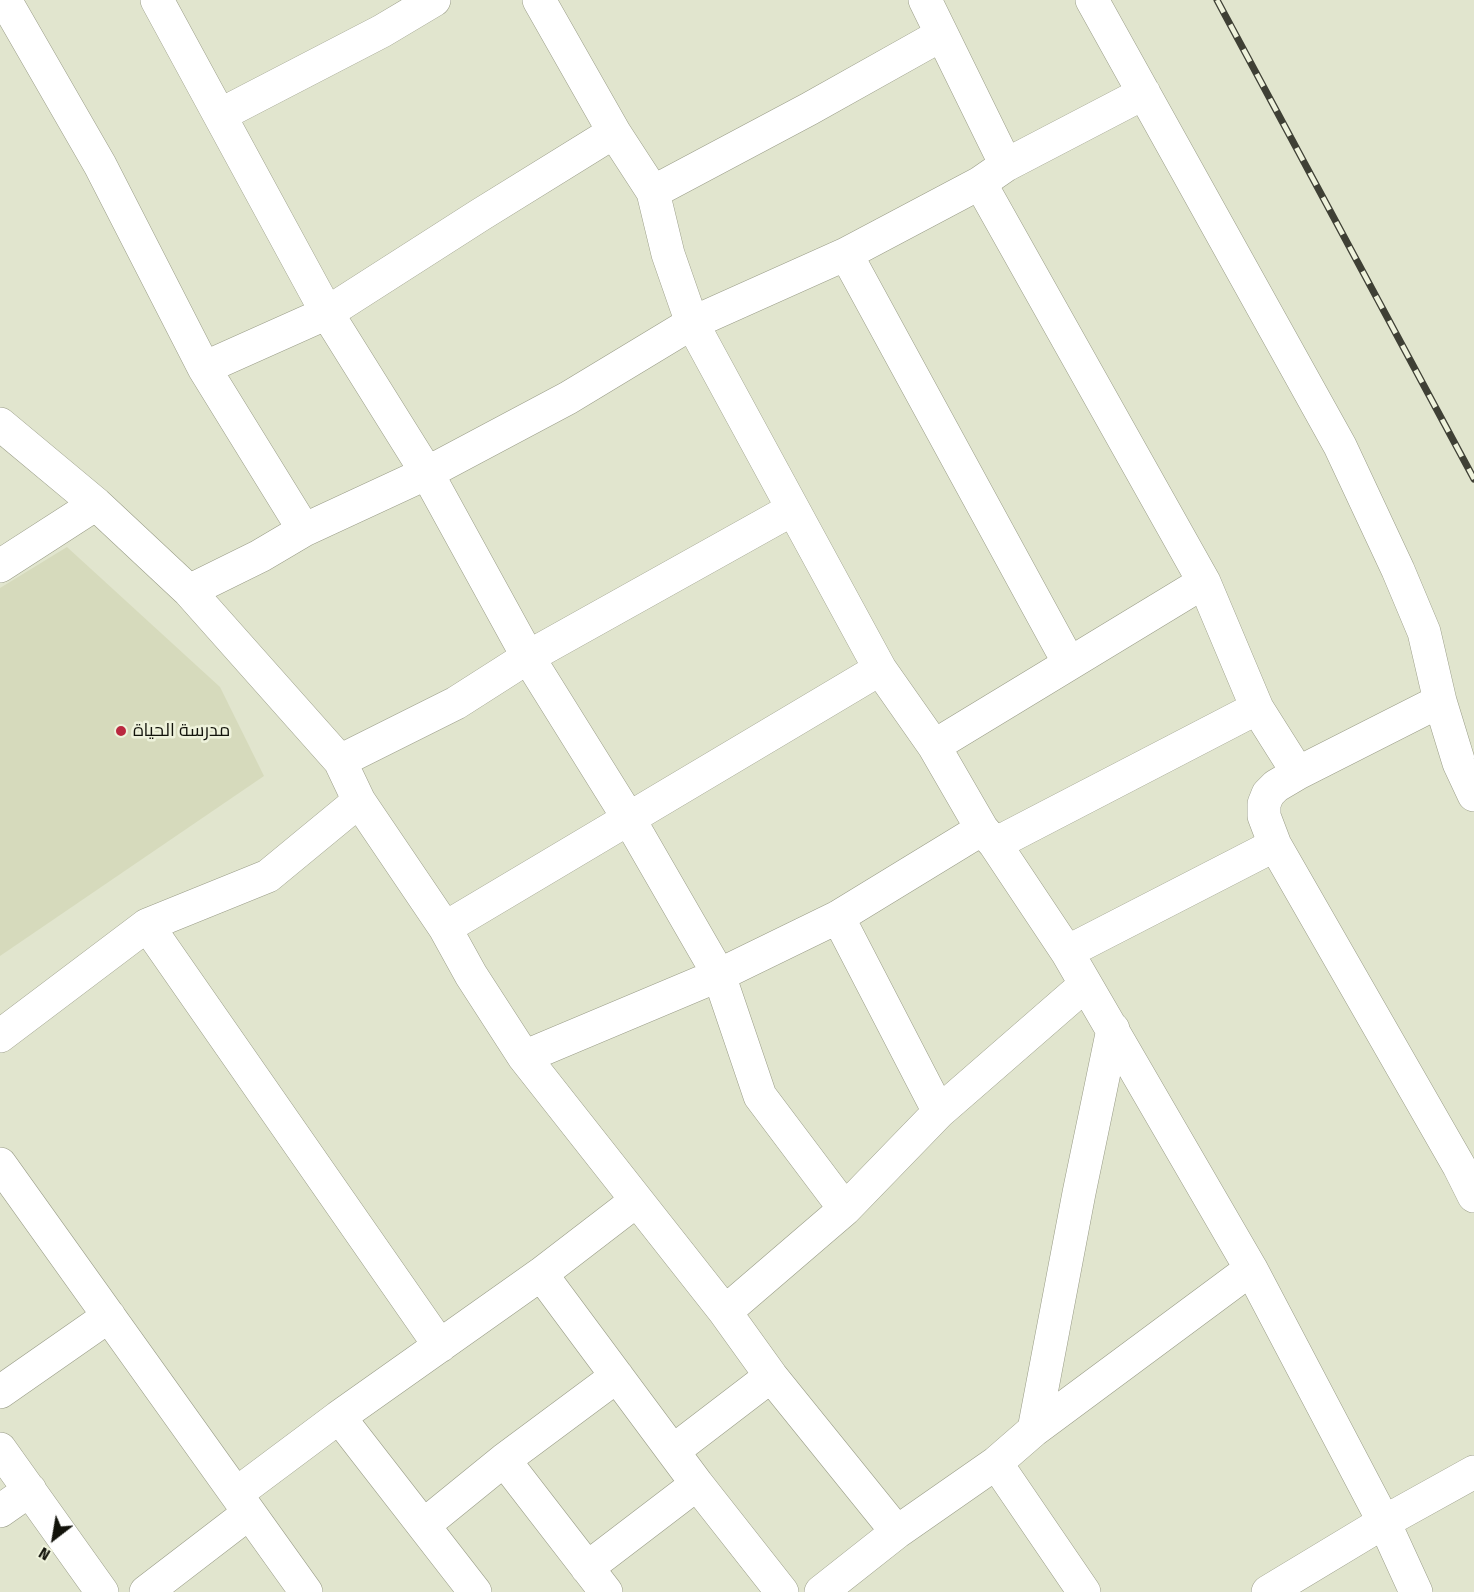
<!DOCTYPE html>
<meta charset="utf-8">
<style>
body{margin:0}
#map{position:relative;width:1474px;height:1592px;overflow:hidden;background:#e1e5ce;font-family:"Fira Sans Condensed",sans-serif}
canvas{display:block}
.north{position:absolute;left:24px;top:1508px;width:60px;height:60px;-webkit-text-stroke:4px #eef2db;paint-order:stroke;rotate:211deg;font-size:16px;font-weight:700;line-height:24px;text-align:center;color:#12130b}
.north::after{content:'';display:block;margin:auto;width:21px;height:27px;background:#12130b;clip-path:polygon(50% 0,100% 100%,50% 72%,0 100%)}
</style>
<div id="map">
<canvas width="1474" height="1592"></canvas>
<div class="north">N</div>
</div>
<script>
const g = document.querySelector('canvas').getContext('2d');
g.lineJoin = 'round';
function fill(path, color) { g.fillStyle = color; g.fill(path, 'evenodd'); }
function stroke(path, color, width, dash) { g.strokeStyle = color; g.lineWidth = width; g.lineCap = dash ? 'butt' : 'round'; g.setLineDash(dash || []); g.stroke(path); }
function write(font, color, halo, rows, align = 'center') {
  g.font = font + ' "Fira Sans Condensed",Cairo,sans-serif'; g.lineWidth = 5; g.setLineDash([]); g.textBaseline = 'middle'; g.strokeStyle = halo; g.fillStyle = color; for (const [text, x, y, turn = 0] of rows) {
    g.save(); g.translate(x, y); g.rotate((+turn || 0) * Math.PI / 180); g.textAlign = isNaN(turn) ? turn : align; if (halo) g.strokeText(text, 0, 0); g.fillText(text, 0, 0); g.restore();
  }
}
const built = new Path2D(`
 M 67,547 L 220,687 L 264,776 L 0,956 L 0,588 Z`);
const minor = new Path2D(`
 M 5,0 L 100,165 L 204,368 L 304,530
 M 157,0 L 327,313 L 427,473 L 528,657 L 629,819 L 719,975 L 760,1096 L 845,1209
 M 539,0 L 614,132 L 653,192 L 668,254 L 692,323 L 880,669 L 934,746 L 982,829 L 995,844 L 1067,952 L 1251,1269 L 1384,1522 L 1416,1592
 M 925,0 L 1006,165
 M 1092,0 L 1340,446 L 1398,570 L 1424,632 L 1440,701 L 1459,763 L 1474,795
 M 220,115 L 382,31 L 434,0
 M 980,183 L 1204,582 L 1257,708 L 1298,773
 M 653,192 L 809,109 L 941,35
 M 846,254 L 1069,663
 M 204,368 L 327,313 L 480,215 L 614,132
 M 0,424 L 96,504 L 189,591 L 340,761 L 359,801 L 445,928 L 471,975 L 524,1057 L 725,1312 L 771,1376 L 897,1532
 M 0,566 L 96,504
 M 189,591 L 260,556 L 304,530 L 427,473 L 568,398 L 692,323 L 846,254 L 980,183 L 1006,165 L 1144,93
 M 1440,701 L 1298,773 L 1276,786 L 1268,794 L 1264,804 L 1264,816 L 1275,845 L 1459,1166 L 1474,1196
 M 934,746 L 1204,582
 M 340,761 L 456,703 L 528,657 L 793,509
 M 995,844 L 1257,708
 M 838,917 L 939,1112
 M 147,925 L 440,1346
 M 445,928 L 880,669
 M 1067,952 L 1275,845
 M 0,1036 L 147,925 L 268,876 L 359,801
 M 524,1057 L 719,975 L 838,917 L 982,829
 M 0,1164 L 306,1592
 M 541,1274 L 697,1484 L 782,1592
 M 725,1312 L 845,1209 L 939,1112 L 1085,985
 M 0,1392 L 109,1316
 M 339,1417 L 475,1592
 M 1034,1430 L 1079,1193 L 1113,1029
 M 0,1449 L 102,1592
 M 673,1451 L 771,1376
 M 504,1460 L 606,1592
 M 996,1463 L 1084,1592
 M 236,1494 L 339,1417 L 541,1274 L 636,1201
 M 0,1511 L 30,1490
 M 424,1525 L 504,1460 L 617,1376
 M 587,1568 L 697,1484
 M 146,1592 L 249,1513
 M 821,1592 L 897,1532 L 996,1463 L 1034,1430 L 1251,1269
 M 1268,1592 L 1384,1522 L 1474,1472`);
const rail = new Path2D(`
 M 1217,0 L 1474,479`);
const markers = [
 [121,731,6,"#ba283f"]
];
const poiNames = [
 ["مدرسة الحياة",133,731]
];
fill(built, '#d6dabc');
stroke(minor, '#999c87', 34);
stroke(minor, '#fff', 33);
stroke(rail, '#3f4035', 7);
stroke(rail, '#eef2db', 4.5, [14]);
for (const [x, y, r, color] of markers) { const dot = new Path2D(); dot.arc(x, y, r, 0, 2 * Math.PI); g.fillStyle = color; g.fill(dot); stroke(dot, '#eef2db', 2); }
write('18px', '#12130b', '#eef2db', poiNames, 'left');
</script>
